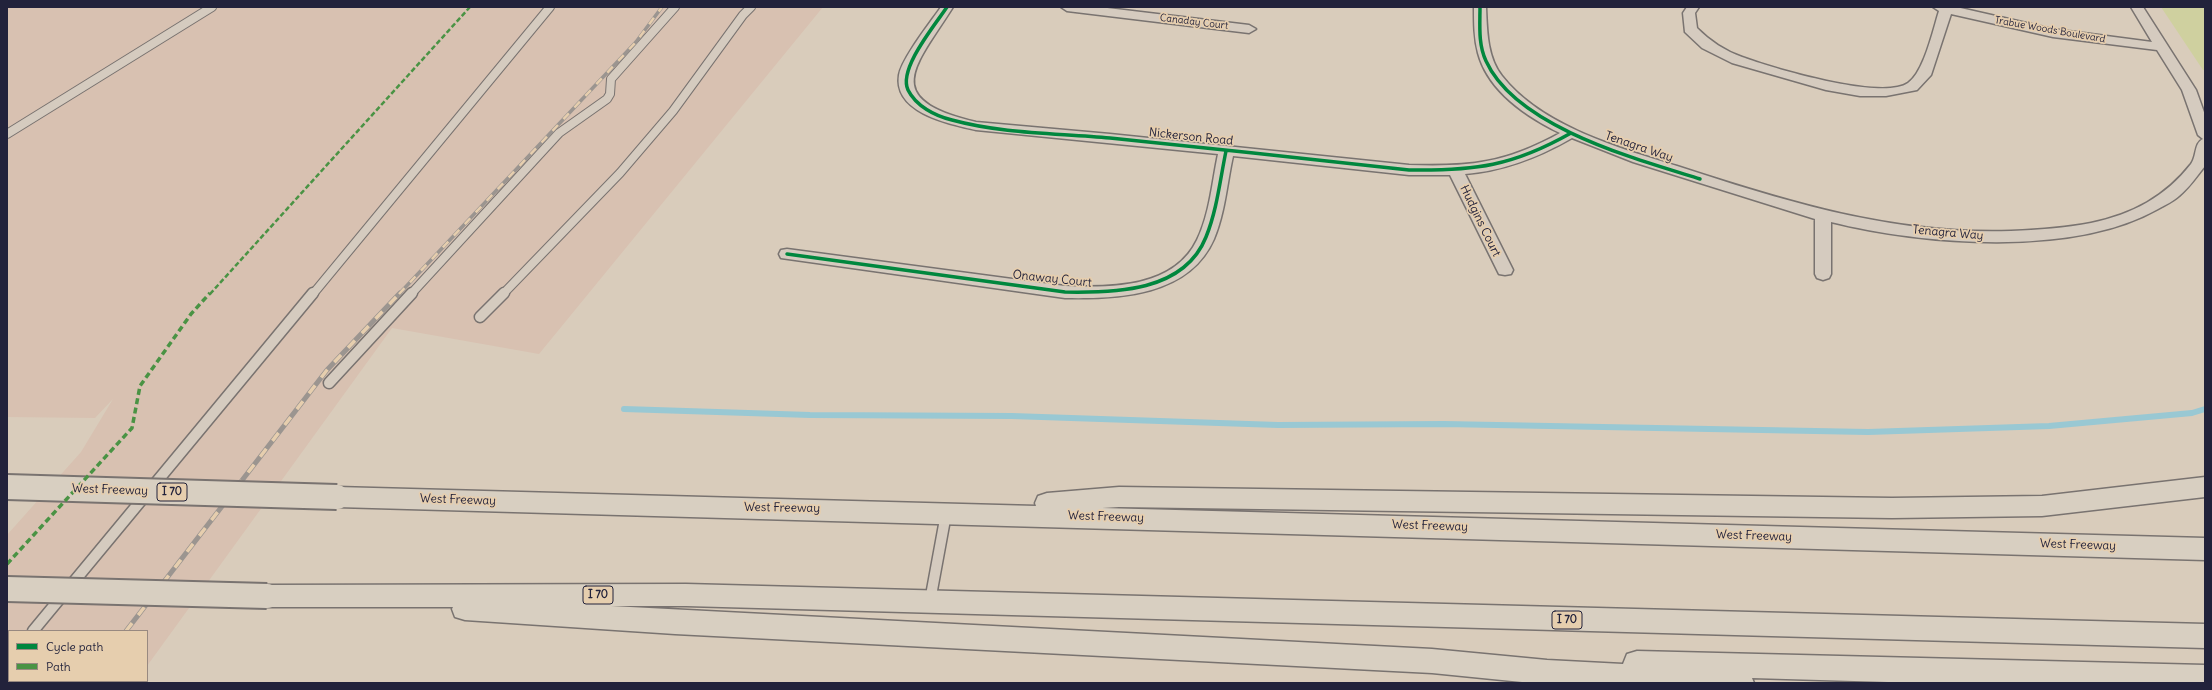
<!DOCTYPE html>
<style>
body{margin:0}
#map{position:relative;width:2212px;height:690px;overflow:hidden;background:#d9ccbb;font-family:Delius,sans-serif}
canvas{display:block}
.frame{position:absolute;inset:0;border:8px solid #22223b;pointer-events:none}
.legend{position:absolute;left:8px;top:630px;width:140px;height:52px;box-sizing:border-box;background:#e6ceae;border:1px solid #988980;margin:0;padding:5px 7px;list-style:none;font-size:12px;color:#22223b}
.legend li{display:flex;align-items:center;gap:8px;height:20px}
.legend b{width:20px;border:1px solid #988980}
</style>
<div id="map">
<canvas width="2212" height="690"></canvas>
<div class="frame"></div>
<ul class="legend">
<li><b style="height:5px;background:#00873e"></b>Cycle path</li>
<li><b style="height:5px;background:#4a9344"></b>Path</li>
</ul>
</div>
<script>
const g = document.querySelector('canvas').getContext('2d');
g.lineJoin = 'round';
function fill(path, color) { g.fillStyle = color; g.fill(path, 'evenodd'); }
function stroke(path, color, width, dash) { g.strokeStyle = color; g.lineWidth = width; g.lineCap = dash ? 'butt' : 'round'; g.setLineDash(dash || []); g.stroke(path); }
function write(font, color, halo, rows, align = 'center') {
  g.font = font + ' Delius,sans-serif'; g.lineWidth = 3.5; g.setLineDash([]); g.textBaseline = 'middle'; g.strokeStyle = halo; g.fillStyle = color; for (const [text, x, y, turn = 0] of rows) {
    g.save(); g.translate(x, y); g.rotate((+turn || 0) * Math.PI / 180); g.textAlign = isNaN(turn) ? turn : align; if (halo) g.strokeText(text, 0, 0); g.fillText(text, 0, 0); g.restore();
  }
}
const built = new Path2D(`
 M 7,7 L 823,7 L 539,354 L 392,328 L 147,666 L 147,631 L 9,631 L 9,681 L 136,681 L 134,683 L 7,683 L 7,535 L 81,452 L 113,399 L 95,418 L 7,417 Z`);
const green = new Path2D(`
 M 2161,7 L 2205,7 L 2205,70 L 2203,70 Z`);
const stream = new Path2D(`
 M 624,409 L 810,415 L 1012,416 L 1278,425 L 1444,424 L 1868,432 L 2049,426 L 2192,413 L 2205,409`);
const laneFar1 = new Path2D(`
 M 7,134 L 212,7
 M 313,294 L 550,7
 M 411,294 L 559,133 L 607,99 L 610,94 L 611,79 L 675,7
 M 503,294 L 620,173 L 673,111 L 743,15 L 751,7`);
const lane = new Path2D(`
 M 480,317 L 504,293
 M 329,383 L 412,293
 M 930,601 L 946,514
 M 33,631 L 313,293
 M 7,663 L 9,660`);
const street = new Path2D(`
 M 941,7 L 953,7 C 915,67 879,99 976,122 L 1110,134 L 1409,165 C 1470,167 1506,163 1560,133 C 1527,117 1488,91 1478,53 C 1474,38 1474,23 1474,7 L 1486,7 C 1487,30 1487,57 1502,76 C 1541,126 1619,148 1677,166 C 1787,202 1893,235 2011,231 C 2038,230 2065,228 2091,223 C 2133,214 2165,197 2191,164 C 2197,156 2194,143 2203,139 L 2198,135 L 2182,90 L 2157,50 L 2053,37 L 1951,14 L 1931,75 L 1917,90 L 1886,96 L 1860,96 L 1826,90 L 1732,63 L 1702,48 L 1685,32 L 1683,13 L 1687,7 L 1699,7 L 1695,13 L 1697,28 C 1710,41 1725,51 1742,57 C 1772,68 1882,101 1908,83 C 1924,72 1933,30 1939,11 L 1933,7 L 1956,7 L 2053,29 L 2152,42 L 2131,7 L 2143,7 L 2196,90 L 2205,115 L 2205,166 C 2197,176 2189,188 2179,196 C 2174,201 2165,205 2158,209 C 2074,257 1923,245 1831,222 L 1831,274 L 1829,278 L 1823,280 L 1817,278 L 1815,274 L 1815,219 L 1633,162 L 1572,138 C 1539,157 1504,171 1465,174 L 1513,270 L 1511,274 L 1505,275 L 1499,274 L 1497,270 L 1450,175 L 1409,175 L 1233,156 C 1227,183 1225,213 1214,239 C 1189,296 1119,299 1065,298 L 781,258 L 779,254 L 781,250 L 787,249 L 1065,286 C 1111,288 1174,288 1197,240 C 1210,213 1212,182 1218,154 L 976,130 C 950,124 893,113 899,75 C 902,58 930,23 941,7 Z
 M 1061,7 L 1099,7 L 1249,25 L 1256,29 L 1249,33 L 1067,11 Z`);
const highway = new Path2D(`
 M 2205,477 L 2205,497 L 2042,516 L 1892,518 L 1119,507 L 1102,508 L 2205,538 L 2205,560 L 337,507 L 328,504 L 325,497 L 328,490 L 337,487 L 1036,506 L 1035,503 L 1038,496 L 1047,493 L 1119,487 L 1892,498 L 2042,496 Z
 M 686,584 L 2205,624 L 2205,648 L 686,606 L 611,606 L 1432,649 L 1547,660 L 1623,664 L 1627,654 L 1637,651 L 2205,665 L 2205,683 L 1922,683 L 1752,678 L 1754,683 L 1532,683 L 1432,673 L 675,634 L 465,620 L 455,617 L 452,609 L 453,607 L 267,607 L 258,604 L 254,596 L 258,588 L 267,585 Z`);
const railFar1 = new Path2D(`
 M 399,294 L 636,42 L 662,7`);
const rail = new Path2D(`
 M 126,631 L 327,370 L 400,293
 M 86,683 L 87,681`);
const highwayBridge = new Path2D(`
 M 7,487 L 337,497
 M 7,589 L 267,596`);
const quietFar1 = new Path2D(`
 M 210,294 L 470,7`);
const quiet = new Path2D(`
 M 7,564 L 132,428 L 140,386 L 191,314 L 210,293`);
const cycleway = new Path2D(`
 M 947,7 C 935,25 898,69 908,90 C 916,106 935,116 952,120 C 1003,134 1058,133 1110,138 C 1210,148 1309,159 1409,170 C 1475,171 1513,166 1571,133
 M 1480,7 C 1480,25 1478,44 1486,61 C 1516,127 1636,159 1700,179
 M 787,254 L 1065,292 C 1115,293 1184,292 1206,237 C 1217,210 1220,180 1226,151`);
const farStreetnames = [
 ["Canaday Court",1194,22,7],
 ["Trabue Woods Boulevard",2050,30,10]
];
const shields = [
 [172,492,30],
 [598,595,30],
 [1567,620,30]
];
const shieldNames = [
 ["I 70",172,492],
 ["I 70",598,595],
 ["I 70",1567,620]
];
const streetNames = [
 ["Nickerson Road",1191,137,6],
 ["Tenagra Way",1639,147,19],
 ["Hudgins Court",1480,221,64],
 ["Tenagra Way",1948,233,5],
 ["Onaway Court",1052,279,6],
 ["West Freeway",110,490,2],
 ["West Freeway",458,500,2],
 ["West Freeway",782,508,1],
 ["West Freeway",1106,517,2],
 ["West Freeway",1430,526,2],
 ["West Freeway",1754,536,2],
 ["West Freeway",2078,545,2]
];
fill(built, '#d8c1b1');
fill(green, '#cfd09f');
stroke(stream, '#99c8d3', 6);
stroke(laneFar1, '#797370', 10);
stroke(lane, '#797370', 13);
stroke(street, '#797370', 3);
stroke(highway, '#797370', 3);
stroke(laneFar1, '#d5cbbf', 8);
stroke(lane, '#d5cbbf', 10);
fill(street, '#d5cbbf');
fill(highway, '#d8cfc1');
stroke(railFar1, '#9b9590', 3.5);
stroke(rail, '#9b9590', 5);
stroke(railFar1, '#e6ceae', 2.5, [8]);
stroke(rail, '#e6ceae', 3.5, [10]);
stroke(highwayBridge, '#797370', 28, []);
stroke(highwayBridge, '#d8cfc1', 24);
stroke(quietFar1, '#4a9344', 2.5, [5, 2.5]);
stroke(quiet, '#4a9344', 3.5, [6, 3.5]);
stroke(cycleway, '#00873e', 3.5);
write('10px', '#22223b', '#e6ceae', farStreetnames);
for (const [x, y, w] of shields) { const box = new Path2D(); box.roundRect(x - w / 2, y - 9, w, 18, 3); g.fillStyle = '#e6ceae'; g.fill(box); stroke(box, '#22223b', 1); }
write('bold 11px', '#22223b', null, shieldNames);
write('12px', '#22223b', '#e6ceae', streetNames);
</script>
